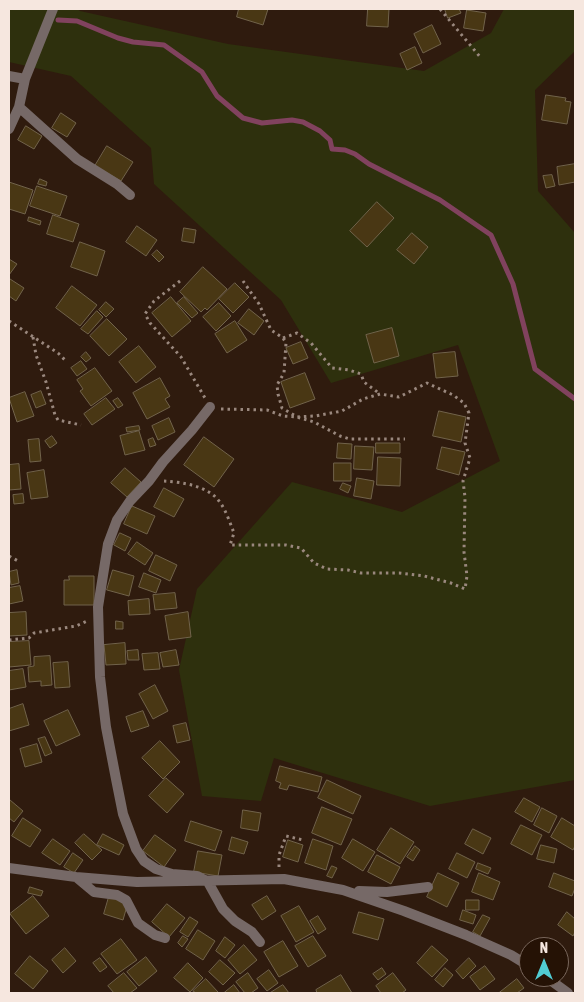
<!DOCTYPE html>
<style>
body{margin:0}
#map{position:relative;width:584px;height:1002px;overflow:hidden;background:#2f1b0e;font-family:"Asap Condensed",sans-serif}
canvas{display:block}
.frame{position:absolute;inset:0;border:10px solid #f6e7df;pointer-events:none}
.north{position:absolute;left:519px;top:937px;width:50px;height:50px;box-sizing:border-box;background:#251205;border:1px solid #79675c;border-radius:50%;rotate:0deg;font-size:14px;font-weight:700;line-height:20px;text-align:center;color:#f6e7df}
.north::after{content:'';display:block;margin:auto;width:18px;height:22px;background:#51ccd3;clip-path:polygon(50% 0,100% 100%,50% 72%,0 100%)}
</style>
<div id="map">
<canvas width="584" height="1002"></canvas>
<div class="frame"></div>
<div class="north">N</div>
</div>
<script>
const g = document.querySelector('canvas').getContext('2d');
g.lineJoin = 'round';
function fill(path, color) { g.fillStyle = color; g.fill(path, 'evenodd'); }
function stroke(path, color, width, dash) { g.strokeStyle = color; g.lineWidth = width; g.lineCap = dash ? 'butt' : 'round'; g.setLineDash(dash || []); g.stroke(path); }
const green = new Path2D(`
 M 9,9 L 77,9 L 80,11 L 228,44 L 424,71 L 491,33 L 504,9 L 575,9 L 575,51 L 535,90 L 538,191 L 575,233 L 575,780 L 430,806 L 274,758 L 261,801 L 202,796 L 179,670 L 197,589 L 292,482 L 402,512 L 500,461 L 458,345 L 331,383 L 281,300 L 154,184 L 151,148 L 71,76 L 9,62 Z`);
const stream = new Path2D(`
 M 58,20 L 77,21 L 118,38 L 133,42 L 164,45 L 202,72 L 217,96 L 243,118 L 262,123 L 292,120 L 303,122 L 320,131 L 330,140 L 332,149 L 345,150 L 355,154 L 369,164 L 440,200 L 491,235 L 513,284 L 535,369 L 575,399`);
const building = new Path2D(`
 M 239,9 L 268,9 L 263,25 L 237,17 Z
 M 368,9 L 389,9 L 388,27 L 367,26 Z
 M 445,9 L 459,9 L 461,13 L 448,18 Z
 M 467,10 L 486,13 L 483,31 L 464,28 Z
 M 432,25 L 441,44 L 423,53 L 414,34 Z
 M 415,47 L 422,63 L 407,70 L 400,54 Z
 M 546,95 L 566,98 L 565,101 L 571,102 L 567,124 L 542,120 Z
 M 61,113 L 76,123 L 67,137 L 52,128 Z
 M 26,126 L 42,136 L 34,149 L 18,140 Z
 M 107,146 L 133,162 L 121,181 L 95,166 Z
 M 575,164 L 575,182 L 559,185 L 557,167 Z
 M 552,175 L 555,186 L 546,188 L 543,176 Z
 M 40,179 L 47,182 L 46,186 L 38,184 Z
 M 9,182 L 33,190 L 25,214 L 9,209 Z
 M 37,186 L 67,196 L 60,216 L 30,206 Z
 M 377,202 L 394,218 L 367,247 L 350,231 Z
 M 53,215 L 79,224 L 73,242 L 47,234 Z
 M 29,217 L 41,221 L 40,225 L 28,221 Z
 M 137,226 L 157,240 L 146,256 L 126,242 Z
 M 184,228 L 196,230 L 194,243 L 182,241 Z
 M 412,233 L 428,247 L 414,264 L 397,250 Z
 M 80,242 L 105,251 L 97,276 L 71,267 Z
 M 157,250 L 164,257 L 159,262 L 152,255 Z
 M 9,259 L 17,264 L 9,275 Z
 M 203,267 L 227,289 L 207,310 L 205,308 L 201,312 L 180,292 Z
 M 10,279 L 24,288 L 16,301 L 9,296 L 9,281 Z
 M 235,283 L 249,297 L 233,313 L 219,299 Z
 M 72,286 L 97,305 L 80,326 L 56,308 Z
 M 171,297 L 191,321 L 172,337 L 152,313 Z
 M 184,297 L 198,313 L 192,318 L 177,303 Z
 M 106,302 L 114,309 L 106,317 L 99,310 Z
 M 219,303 L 231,316 L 216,331 L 203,317 Z
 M 249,309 L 264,321 L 254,335 L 238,323 Z
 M 97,311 L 103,317 L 88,334 L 81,329 Z
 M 107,319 L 127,339 L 109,356 L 90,336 Z
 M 235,321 L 247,340 L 227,353 L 215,334 Z
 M 392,328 L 399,356 L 374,363 L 366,335 Z
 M 301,342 L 308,358 L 293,364 L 286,348 Z
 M 139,346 L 156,367 L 136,383 L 119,362 Z
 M 86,352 L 91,358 L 86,362 L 81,357 Z
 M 455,352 L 458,376 L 436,378 L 433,354 Z
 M 81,361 L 87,369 L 77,376 L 71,368 Z
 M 95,368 L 112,391 L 91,406 L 80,391 L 83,389 L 77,380 Z
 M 305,373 L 315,399 L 290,408 L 281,382 Z
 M 160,378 L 170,396 L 165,399 L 170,407 L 147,419 L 133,393 Z
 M 41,391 L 46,404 L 36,408 L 31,395 Z
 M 25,392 L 34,416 L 17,422 L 9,398 Z
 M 106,398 L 115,409 L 92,425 L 84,414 Z
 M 118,398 L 123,405 L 118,408 L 113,401 Z
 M 439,411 L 466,417 L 461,442 L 433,436 Z
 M 169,418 L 175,432 L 158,440 L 152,426 Z
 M 139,426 L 140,430 L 127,432 L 126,428 Z
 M 139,431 L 145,450 L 125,455 L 120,436 Z
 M 52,436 L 57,443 L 50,448 L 45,441 Z
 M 204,437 L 234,459 L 214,487 L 184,465 Z
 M 153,438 L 156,445 L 150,447 L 148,440 Z
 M 39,439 L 41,461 L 30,462 L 28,440 Z
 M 338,443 L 352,444 L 351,459 L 337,458 Z
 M 376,443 L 400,443 L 400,453 L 376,453 Z
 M 355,446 L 374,447 L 372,470 L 354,469 Z
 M 442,447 L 465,452 L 459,475 L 437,469 Z
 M 378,457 L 401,458 L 400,486 L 377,485 Z
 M 334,463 L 351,463 L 351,481 L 334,481 Z
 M 19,464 L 21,489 L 9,490 L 9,465 Z
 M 125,468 L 141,482 L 127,497 L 111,483 Z
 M 44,470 L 48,497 L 31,499 L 27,473 Z
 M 357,478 L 374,481 L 371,499 L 354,496 Z
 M 343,483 L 351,486 L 348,493 L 340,489 Z
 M 164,488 L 184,499 L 174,517 L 154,507 Z
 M 23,494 L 24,503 L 14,504 L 13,495 Z
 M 132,506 L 155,516 L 147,534 L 124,524 Z
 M 120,533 L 131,538 L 125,551 L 114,545 Z
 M 137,542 L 153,553 L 145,565 L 128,554 Z
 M 156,555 L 177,565 L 170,581 L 149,571 Z
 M 17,570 L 19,583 L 11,585 L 9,572 Z
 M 113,570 L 134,576 L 129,596 L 107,590 Z
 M 144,573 L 161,580 L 156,593 L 139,587 Z
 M 69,576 L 94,576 L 94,605 L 64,605 L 64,580 L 69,580 Z
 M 20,586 L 23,601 L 9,604 L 9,588 Z
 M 175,593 L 177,608 L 155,610 L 153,595 Z
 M 149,599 L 150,614 L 129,615 L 128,601 Z
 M 26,612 L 27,635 L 9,636 L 9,613 Z
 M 188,612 L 191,637 L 169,640 L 165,616 Z
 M 116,621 L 123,622 L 123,629 L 116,629 Z
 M 29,641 L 31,665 L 9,667 L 9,642 Z
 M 125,643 L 126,664 L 106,665 L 104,645 Z
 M 138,650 L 139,660 L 128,660 L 127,651 Z
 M 176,650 L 179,665 L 163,667 L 160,653 Z
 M 158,653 L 160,669 L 144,670 L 142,654 Z
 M 50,656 L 52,685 L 41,686 L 41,681 L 29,682 L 28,667 L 34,666 L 34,657 Z
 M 68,662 L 70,687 L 55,688 L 53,663 Z
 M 23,669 L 26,687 L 9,690 L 9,671 Z
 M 155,685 L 168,711 L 153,719 L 139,694 Z
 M 23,704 L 29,725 L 9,731 L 9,709 Z
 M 68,710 L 80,735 L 56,746 L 44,721 Z
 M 143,711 L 149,726 L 131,732 L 126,717 Z
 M 186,723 L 190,740 L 177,743 L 173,726 Z
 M 45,737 L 52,753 L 45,756 L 38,739 Z
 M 160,741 L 180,762 L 163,779 L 142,758 Z
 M 37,744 L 42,762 L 25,767 L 20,749 Z
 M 280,766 L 322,777 L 318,792 L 289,785 L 287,790 L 279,788 L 281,783 L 276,781 Z
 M 166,778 L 184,794 L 167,813 L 149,796 Z
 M 327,780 L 361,796 L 353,814 L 318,798 Z
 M 524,798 L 540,807 L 532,822 L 515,812 Z
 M 10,800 L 23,811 L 14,822 L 9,818 Z
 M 322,807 L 352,819 L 341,845 L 312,833 Z
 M 542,808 L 557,816 L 549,833 L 534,825 Z
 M 243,810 L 261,813 L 258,831 L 241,828 Z
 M 23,818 L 41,830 L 30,847 L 12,836 Z
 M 562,818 L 575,826 L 575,846 L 573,850 L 551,837 Z
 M 191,821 L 222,831 L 215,851 L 185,841 Z
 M 521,825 L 542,835 L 532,855 L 511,844 Z
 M 391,828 L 414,842 L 400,864 L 377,850 Z
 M 473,829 L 491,838 L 483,854 L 465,844 Z
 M 84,834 L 102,850 L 92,860 L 75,843 Z
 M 103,834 L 124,845 L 119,855 L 97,845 Z
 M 155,835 L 176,850 L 164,867 L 143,851 Z
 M 232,837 L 248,842 L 244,854 L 229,850 Z
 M 53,839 L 70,851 L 60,865 L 42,853 Z
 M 313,839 L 333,846 L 326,870 L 305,863 Z
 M 353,839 L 375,852 L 363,871 L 342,858 Z
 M 288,840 L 303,845 L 298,862 L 283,857 Z
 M 541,845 L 557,849 L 554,863 L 537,859 Z
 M 415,846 L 420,850 L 413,861 L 407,857 Z
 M 198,851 L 222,855 L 218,876 L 194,872 Z
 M 73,853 L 83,860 L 74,873 L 64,867 Z
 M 457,853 L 475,862 L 467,878 L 449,869 Z
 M 377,855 L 400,867 L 391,884 L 368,872 Z
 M 478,863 L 491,868 L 488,874 L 476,869 Z
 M 332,866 L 337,868 L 332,878 L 327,876 Z
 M 438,873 L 459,883 L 447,907 L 427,897 Z
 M 479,873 L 500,882 L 493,900 L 472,892 Z
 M 554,873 L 575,881 L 575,888 L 572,896 L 549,887 Z
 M 30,887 L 43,891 L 41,896 L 28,893 Z
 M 33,896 L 49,916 L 26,934 L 10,914 Z
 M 267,896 L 276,911 L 262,920 L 252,905 Z
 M 109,897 L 123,901 L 127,906 L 123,920 L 104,914 Z
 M 466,900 L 479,900 L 479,910 L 466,910 Z
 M 167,904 L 185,918 L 169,937 L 152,922 Z
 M 299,906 L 314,932 L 296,942 L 281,916 Z
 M 463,910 L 476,915 L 473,924 L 460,920 Z
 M 359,912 L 384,919 L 378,940 L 353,933 Z
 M 567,912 L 575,919 L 575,932 L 573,936 L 558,925 Z
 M 483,915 L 490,918 L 480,936 L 473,932 Z
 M 318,916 L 326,929 L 318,934 L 310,921 Z
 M 190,917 L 198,922 L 188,937 L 180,932 Z
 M 198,930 L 215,941 L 203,960 L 186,949 Z
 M 183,936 L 188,939 L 182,947 L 178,943 Z
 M 313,936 L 326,956 L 308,967 L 295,946 Z
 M 225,937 L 235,945 L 225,958 L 216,951 Z
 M 121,939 L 137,960 L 117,974 L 101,954 Z
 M 283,941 L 298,966 L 279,977 L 264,952 Z
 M 244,945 L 257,960 L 240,974 L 228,960 Z
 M 432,946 L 448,960 L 432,977 L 417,963 Z
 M 65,948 L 76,961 L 63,973 L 52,960 Z
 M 30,956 L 48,971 L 33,989 L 15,974 Z
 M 146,957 L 157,971 L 139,986 L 127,972 Z
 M 100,958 L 107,967 L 100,972 L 93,963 Z
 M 469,958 L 476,966 L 463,979 L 456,971 Z
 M 220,960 L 235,973 L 223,985 L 209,972 Z
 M 188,963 L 203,978 L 190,992 L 174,978 Z
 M 485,966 L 495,979 L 480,990 L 470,977 Z
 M 382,968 L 386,974 L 378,980 L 373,974 Z
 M 445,968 L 453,975 L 443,987 L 435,980 Z
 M 269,970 L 278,983 L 267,991 L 257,979 Z
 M 124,973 L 137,988 L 130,993 L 114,993 L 108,986 Z
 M 248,973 L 258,988 L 251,993 L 245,993 L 236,982 Z
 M 393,973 L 406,990 L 402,993 L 381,993 L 376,986 Z
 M 341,975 L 352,993 L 317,993 L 316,990 Z
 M 206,979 L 218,992 L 217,993 L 196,993 L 193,991 Z
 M 517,979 L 524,988 L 517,993 L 499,993 Z
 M 234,985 L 240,993 L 224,993 Z
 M 283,985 L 289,993 L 270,993 Z`);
const path = new Path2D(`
 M 440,9 L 481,58
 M 180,281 L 154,301 L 145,314 L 150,323 L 181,357 L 205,398
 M 9,321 L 58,353 L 67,362
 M 33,337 L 36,355 L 46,382 L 55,415 L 58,420 L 81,425
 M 283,338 L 297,333 L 311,343 L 332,368 L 349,370 L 361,374 L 364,382 L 380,394
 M 221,409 L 267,410 L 283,416 L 297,417 L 314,422 L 340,436 L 350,439 L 405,439
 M 164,481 C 182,482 208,486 219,501 C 226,510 230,523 234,533 L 230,545 L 286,545 L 301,548 L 314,563 L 327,569 L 348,570 L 361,573 L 399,573 L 424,576 L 451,583 L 465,589 L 467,576 L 464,552 L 465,497 L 463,481 L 470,458 L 465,443 L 469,413 L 464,403 L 453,395 L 427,383 L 399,397 L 380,394 L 363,399 L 342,411 L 315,416 L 297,417 L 282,408 L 278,394 L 277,385 L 284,373 L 286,343 L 283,338 L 271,330 L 259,304 L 243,281
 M 9,556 L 20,562
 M 9,640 L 29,638 L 34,633 L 76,626 L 87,621
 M 279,867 L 279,855 L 286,836 L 303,840`);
const street = new Path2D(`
 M 9,76 L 25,79
 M 19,107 L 77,159 L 117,184 L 130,195
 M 9,129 L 19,107 L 25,79 L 53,9
 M 210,407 L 192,430 L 163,462 L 149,481 L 130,501 L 117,520 L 108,544 L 98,607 L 100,677 L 106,727 L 116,779 L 123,814 L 136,849 L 144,861 L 156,869 L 172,874 L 197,876 L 208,882 L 223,909 L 235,921 L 252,932 L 260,942
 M 9,868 L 76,877 L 137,882 L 284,879 L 343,890 L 404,911 L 466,935 L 511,955 L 529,966
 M 76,877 L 94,892 L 117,895 L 126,900 L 138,923 L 155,935 L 165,938
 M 359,891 L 387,892 L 428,887
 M 546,977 L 568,993`);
fill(green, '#2e300d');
stroke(stream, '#81425e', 5);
fill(building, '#493714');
stroke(building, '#71634b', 1);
stroke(path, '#9a887e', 3, [2.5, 4]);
stroke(street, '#766967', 10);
</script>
